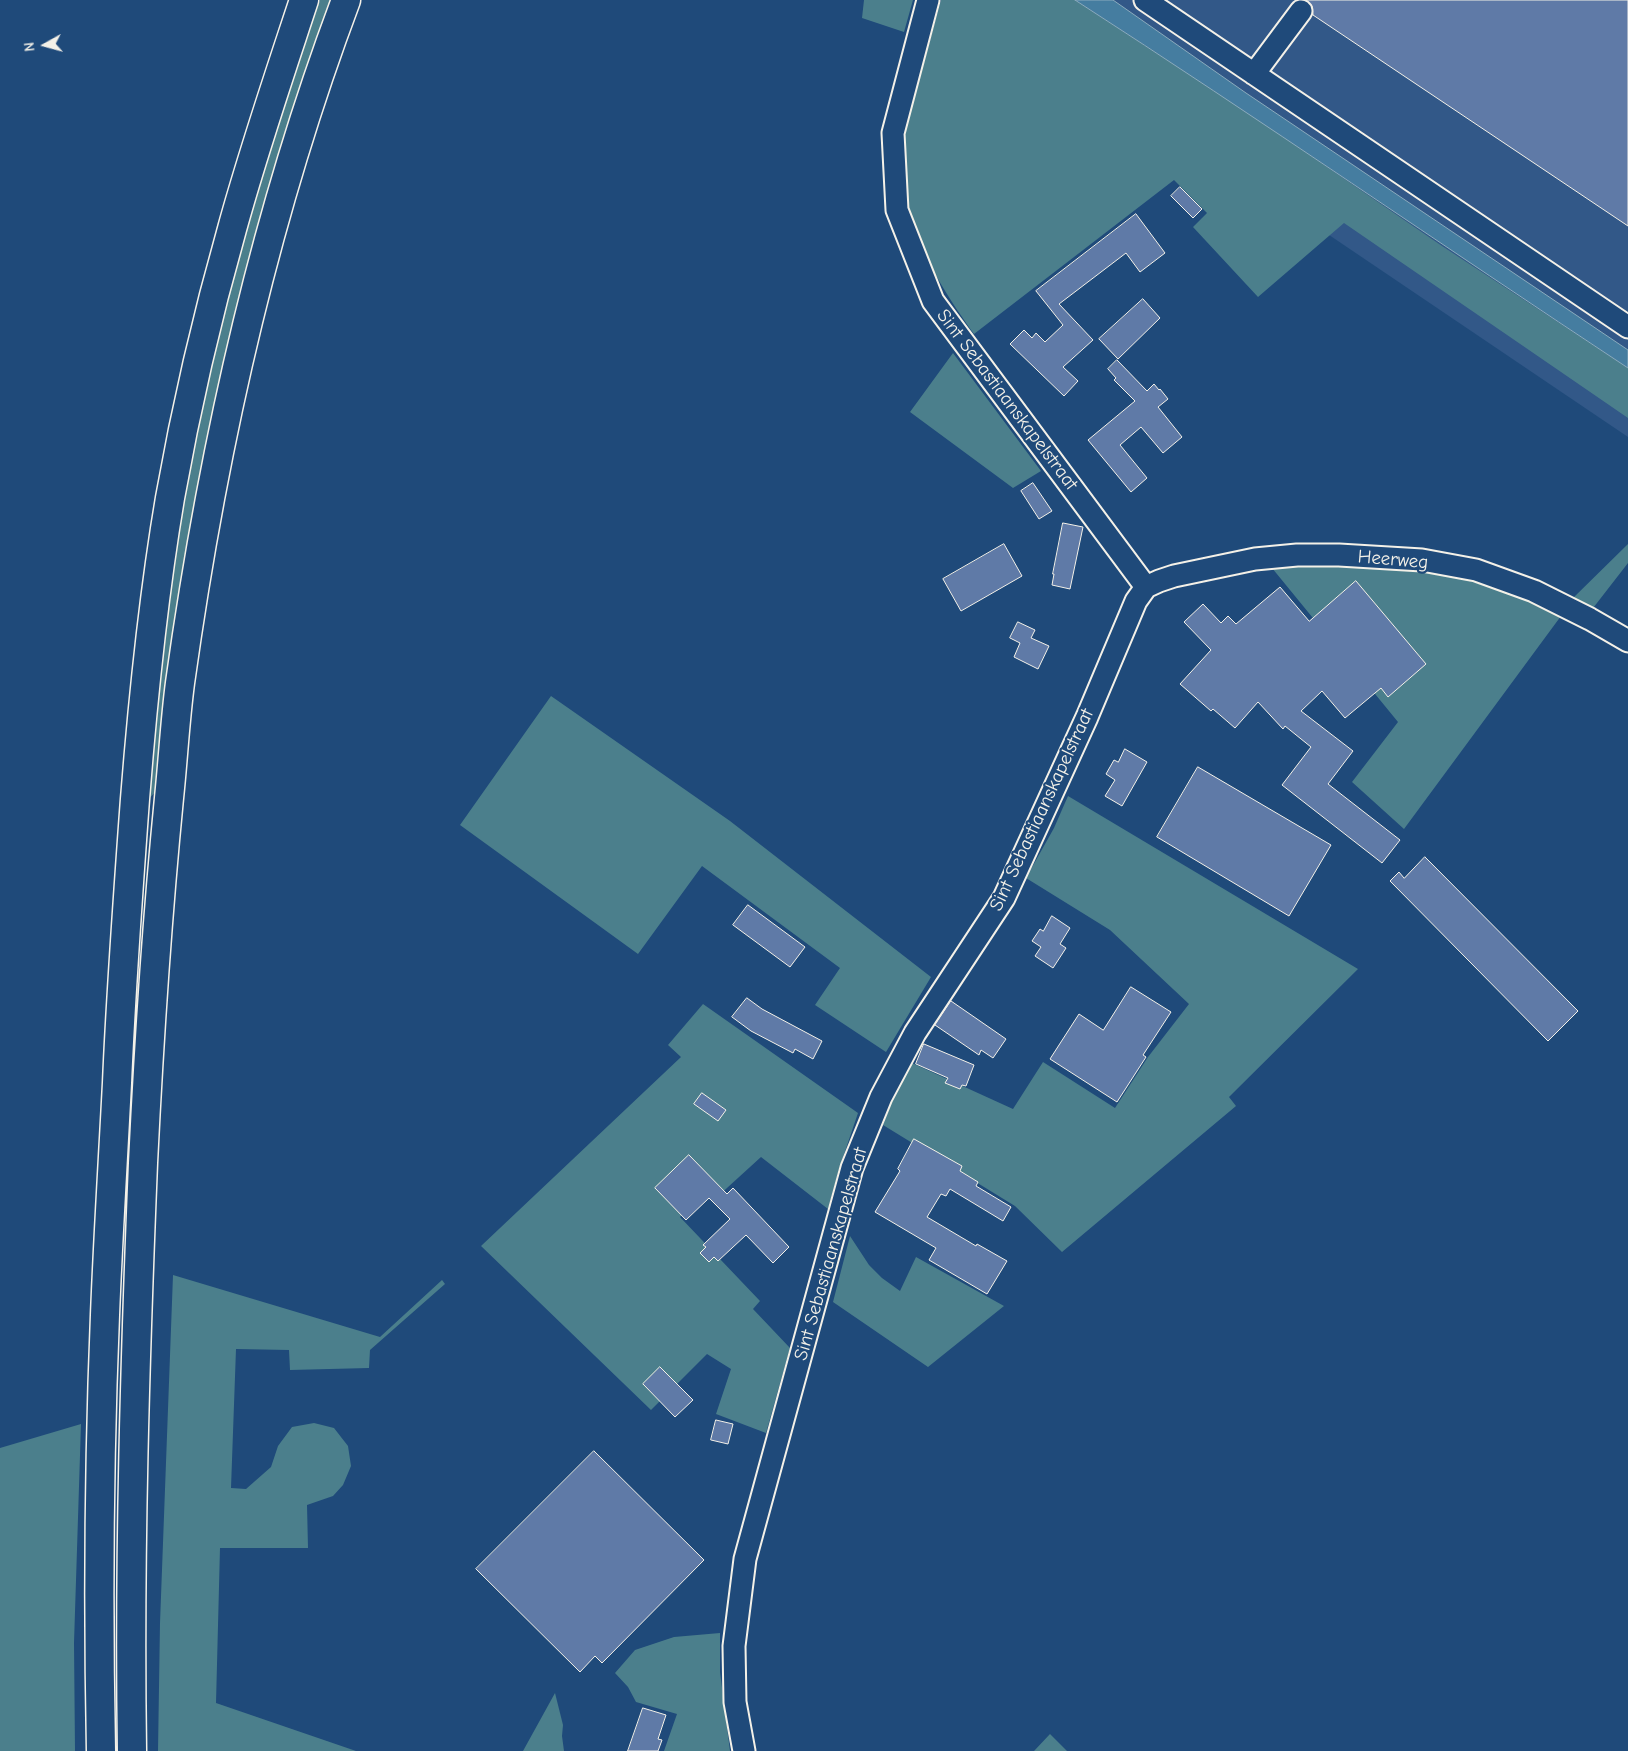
<!DOCTYPE html>
<style>
body{margin:0}
#map{position:relative;width:1628px;height:1751px;overflow:hidden;background:#1f4a7a;font-family:"Comic Neue",sans-serif}
canvas{display:block}
.north{position:absolute;left:20px;top:20px;width:50px;height:50px;-webkit-text-stroke:4px #1f4a7a;paint-order:stroke;rotate:263deg;font-size:14px;font-weight:700;line-height:20px;text-align:center;color:#f4f1e8}
.north::after{content:'';display:block;margin:auto;width:18px;height:22px;background:#f4f1e8;clip-path:polygon(50% 0,100% 100%,50% 72%,0 100%)}
</style>
<div id="map">
<canvas width="1628" height="1751"></canvas>
<div class="north">N</div>
</div>
<script>
const g = document.querySelector('canvas').getContext('2d');
g.lineJoin = 'round';
function fill(path, color) { g.fillStyle = color; g.fill(path, 'evenodd'); }
function stroke(path, color, width, dash) { g.strokeStyle = color; g.lineWidth = width; g.lineCap = dash ? 'butt' : 'round'; g.setLineDash(dash || []); g.stroke(path); }
function write(font, color, halo, rows, align = 'center') {
  g.font = font + ' "Comic Neue",sans-serif'; g.lineWidth = 4.5; g.setLineDash([]); g.textBaseline = 'middle'; g.strokeStyle = halo; g.fillStyle = color; for (const [text, x, y, turn = 0] of rows) {
    g.save(); g.translate(x, y); g.rotate((+turn || 0) * Math.PI / 180); g.textAlign = isNaN(turn) ? turn : align; if (halo) g.strokeText(text, 0, 0); g.fillText(text, 0, 0); g.restore();
  }
}
const built = new Path2D(`
 M 1012,0 L 1628,0 L 1628,437 L 1005,16 Z`);
const green = new Path2D(`
 M 320,0 L 337,0 L 247,280 L 214,404 L 193,519 L 156,791 L 147,801 L 164,632 L 177,530 L 202,391 L 247,218 L 305,41 Z
 M 864,0 L 913,0 L 904,32 L 862,18 Z
 M 941,0 L 1075,0 L 1253,116 L 1442,246 L 1628,368 L 1628,418 L 1344,223 L 1258,297 L 1193,227 L 1207,213 L 1174,180 L 974,334 C 929,270 892,210 906,128 Z
 M 953,353 L 1041,471 L 1013,488 L 910,412 Z
 M 1628,544 L 1628,563 L 1590,612 L 1570,601 Z
 M 1379,563 L 1441,572 L 1528,599 L 1561,616 L 1404,829 L 1352,782 L 1398,722 L 1272,568 L 1307,564 Z
 M 551,696 L 730,821 L 931,977 L 886,1052 L 815,1005 L 840,968 L 702,866 L 638,954 L 460,825 Z
 M 1068,796 L 1358,969 L 1229,1097 L 1236,1106 L 1062,1252 L 1015,1206 L 883,1125 L 892,1101 L 912,1063 L 1013,1109 L 1043,1062 L 1115,1108 L 1148,1057 L 1189,1004 L 1110,930 L 1026,878 L 1054,828 Z
 M 703,1004 L 858,1113 L 839,1169 L 828,1209 L 761,1157 L 716,1198 L 707,1190 L 680,1217 L 760,1301 L 753,1309 L 790,1348 L 766,1433 L 716,1414 L 731,1369 L 707,1354 L 651,1410 L 481,1246 L 681,1057 L 668,1045 Z
 M 850,1236 L 869,1265 L 882,1278 L 900,1291 L 916,1257 L 1004,1306 L 928,1367 L 833,1302 Z
 M 173,1275 L 380,1337 L 442,1280 L 445,1284 L 370,1350 L 369,1368 L 290,1370 L 289,1350 L 236,1349 L 231,1488 L 246,1489 L 271,1467 L 278,1446 L 292,1427 L 314,1423 L 334,1428 L 348,1446 L 351,1466 L 343,1485 L 333,1496 L 307,1505 L 308,1548 L 220,1548 L 216,1703 L 356,1751 L 158,1751 L 160,1623 Z
 M 81,1424 L 74,1643 L 75,1751 L 0,1751 L 0,1448 Z
 M 720,1633 L 720,1672 L 730,1751 L 664,1751 L 677,1714 L 636,1702 L 628,1687 L 615,1673 L 635,1650 L 674,1637 Z
 M 555,1693 L 563,1725 L 562,1736 L 564,1751 L 523,1751 Z
 M 1050,1734 L 1067,1751 L 1034,1751 Z`);
const water = new Path2D(`
 M 1075,0 L 1113,0 L 1246,93 L 1628,350 L 1628,368 C 1443,246 1261,120 1075,0 Z`);
const building = new Path2D(`
 M 1306,0 L 1628,0 L 1628,226 L 1313,15 L 1312,6 Z
 M 1180,187 L 1202,209 L 1193,218 L 1171,196 Z
 M 1136,214 L 1165,253 L 1140,272 L 1126,253 L 1059,304 L 1093,340 L 1063,367 L 1078,381 L 1064,396 L 1010,344 L 1024,330 L 1032,338 L 1036,333 L 1045,342 L 1063,325 L 1036,291 Z
 M 1143,299 L 1160,318 L 1118,359 L 1099,339 Z
 M 1117,360 L 1147,391 L 1154,384 L 1159,390 L 1160,389 L 1168,399 L 1158,407 L 1182,437 L 1163,453 L 1141,427 L 1120,445 L 1147,478 L 1131,492 L 1088,440 L 1135,401 L 1114,380 L 1116,378 L 1108,369 Z
 M 1033,483 L 1052,511 L 1039,519 L 1021,491 Z
 M 1063,523 L 1083,527 L 1070,589 L 1052,585 L 1054,574 L 1053,574 Z
 M 1004,544 L 1022,576 L 961,611 L 943,579 Z
 M 1356,581 L 1426,664 L 1388,697 L 1381,688 L 1345,718 L 1322,691 L 1301,711 L 1353,751 L 1328,784 L 1400,840 L 1382,863 L 1282,785 L 1311,747 L 1285,726 L 1283,729 L 1258,702 L 1235,728 L 1213,709 L 1211,711 L 1180,684 L 1211,650 L 1184,622 L 1203,604 L 1221,623 L 1228,616 L 1236,624 L 1280,587 L 1309,621 Z
 M 1018,622 L 1035,630 L 1031,638 L 1049,646 L 1038,669 L 1014,657 L 1020,643 L 1010,638 Z
 M 1125,749 L 1147,762 L 1122,806 L 1105,796 L 1115,780 L 1106,774 L 1114,760 L 1118,762 Z
 M 1198,767 L 1331,845 L 1289,916 L 1157,837 Z
 M 1425,857 L 1578,1011 L 1548,1041 L 1390,881 L 1399,872 L 1404,878 Z
 M 748,905 L 805,947 L 790,967 L 733,925 Z
 M 1052,916 L 1070,928 L 1060,944 L 1066,948 L 1053,968 L 1035,956 L 1041,947 L 1032,941 L 1040,929 L 1043,931 Z
 M 1131,987 L 1171,1012 L 1143,1055 L 1146,1057 L 1117,1102 L 1050,1059 L 1079,1014 L 1103,1030 Z
 M 747,998 L 762,1009 L 822,1041 L 813,1059 L 795,1049 L 793,1053 L 751,1031 L 732,1017 Z
 M 951,1001 L 1006,1039 L 993,1058 L 981,1050 L 979,1055 L 935,1025 Z
 M 924,1044 L 974,1065 L 966,1086 L 962,1085 L 960,1089 L 945,1083 L 948,1078 L 916,1064 Z
 M 702,1093 L 726,1110 L 718,1121 L 694,1104 Z
 M 914,1139 L 962,1166 L 960,1171 L 978,1182 L 976,1186 L 1011,1207 L 1003,1221 L 950,1189 L 946,1196 L 941,1194 L 927,1217 L 976,1246 L 977,1244 L 1007,1261 L 987,1294 L 929,1260 L 936,1248 L 875,1212 L 900,1171 L 898,1169 Z
 M 689,1155 L 727,1194 L 733,1188 L 789,1247 L 773,1263 L 746,1235 L 718,1261 L 714,1257 L 709,1262 L 700,1253 L 706,1247 L 703,1245 L 730,1219 L 709,1198 L 686,1220 L 655,1188 Z
 M 660,1367 L 693,1400 L 675,1417 L 643,1384 Z
 M 716,1420 L 733,1424 L 728,1444 L 711,1440 Z
 M 594,1451 L 704,1560 L 602,1663 L 595,1656 L 580,1672 L 476,1569 Z
 M 643,1708 L 666,1715 L 658,1739 L 662,1740 L 658,1751 L 628,1751 Z`);
const minor = new Path2D(`
 M 928,0 L 893,133 L 897,210 L 933,301 L 1146,587
 M 1145,0 L 1628,327
 M 1254,74 L 1301,11
 M 744,1751 L 735,1702 L 734,1646 L 745,1559 L 852,1168 L 881,1097 L 915,1033 L 1004,898 L 1087,717 L 1136,601 L 1146,587 L 1159,581 L 1174,576 L 1255,559 L 1297,555 L 1339,555 L 1422,560 L 1476,570 L 1534,591 L 1590,619 L 1628,641`);
const highway = new Path2D(`
 M 101,1751 C 98,1606 99,1460 105,1315 C 108,1238 113,1160 117,1083 C 121,989 128,894 135,799 C 143,698 153,598 170,498 C 186,408 207,317 232,229 C 253,152 279,76 304,0
 M 132,1751 C 129,1555 135,1359 143,1163 C 149,1041 157,920 169,798 C 173,760 175,721 180,683 C 212,453 264,218 346,0`);
const streetNames = [
 ["Sint Sebastiaanskapelstraat",1007,400,53],
 ["Heerweg",1393,560,5],
 ["Sint Sebastiaanskapelstraat",1042,810,-65],
 ["Sint Sebastiaanskapelstraat",831,1254,-74]
];
fill(built, '#325888');
fill(green, '#4b7f8c');
fill(water, '#457da0');
stroke(water, '#8babbd', 1);
fill(building, '#5f7aa7');
stroke(building, '#f4f1e8', 1);
stroke(minor, '#f4f1e8', 25);
stroke(highway, '#f4f1e8', 31);
stroke(minor, '#1f4a7a', 21);
stroke(highway, '#1f4a7a', 28);
write('19px', '#f4f1e8', '#1f4a7a', streetNames);
</script>
